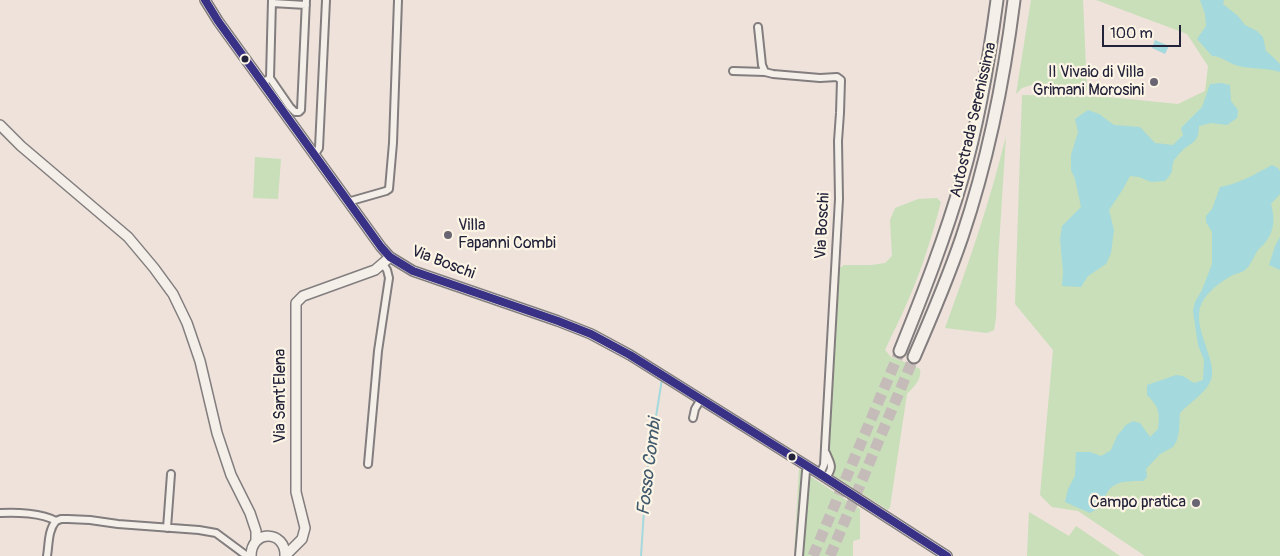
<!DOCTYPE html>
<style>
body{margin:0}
#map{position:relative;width:1280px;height:556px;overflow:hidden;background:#eee2da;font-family:Pangolin,sans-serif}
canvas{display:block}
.scale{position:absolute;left:1102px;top:25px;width:79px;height:22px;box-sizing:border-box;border:2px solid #22223b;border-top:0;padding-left:6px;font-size:15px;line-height:18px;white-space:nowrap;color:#22223b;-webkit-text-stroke:4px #fcf5e5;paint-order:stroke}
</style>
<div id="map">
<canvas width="1280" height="556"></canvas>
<div class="scale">100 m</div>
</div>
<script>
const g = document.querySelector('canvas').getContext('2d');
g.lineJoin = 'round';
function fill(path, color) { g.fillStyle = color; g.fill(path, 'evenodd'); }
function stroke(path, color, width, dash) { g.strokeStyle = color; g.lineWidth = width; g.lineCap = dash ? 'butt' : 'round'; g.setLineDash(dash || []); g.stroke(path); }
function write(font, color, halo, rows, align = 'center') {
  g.font = font + ' Pangolin,sans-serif'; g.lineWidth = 4.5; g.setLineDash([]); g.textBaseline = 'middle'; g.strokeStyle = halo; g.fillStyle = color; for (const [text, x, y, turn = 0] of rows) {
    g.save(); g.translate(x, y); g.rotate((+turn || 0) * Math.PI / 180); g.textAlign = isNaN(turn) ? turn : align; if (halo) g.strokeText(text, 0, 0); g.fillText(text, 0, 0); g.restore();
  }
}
const green = new Path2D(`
 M 1031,0 L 1083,0 L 1087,90 L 1031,85 L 1022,88 L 1016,94 Z
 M 1096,0 L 1280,0 L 1280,556 L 1145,556 L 1078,511 L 1052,507 L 1040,495 L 1053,350 L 1015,304 L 1022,95 L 1108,97 L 1178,104 L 1205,91 L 1208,66 L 1187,34 Z
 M 1006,136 L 998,261 L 996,318 L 994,330 L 987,333 L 945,328 C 968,265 990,202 1006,136 Z
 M 255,157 L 281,159 L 278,199 L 253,198 Z
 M 937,198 L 941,202 C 932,237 921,272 906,305 C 900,320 892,334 885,350 L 891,357 L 910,364 L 920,369 C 922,379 914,387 907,394 L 890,507 L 888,510 L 833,475 L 834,463 L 828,449 L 837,270 L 844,265 L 871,265 L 885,263 L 892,256 L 890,220 L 895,208 L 918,199 Z
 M 799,469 L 860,509 L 860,539 L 853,541 L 853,556 L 794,556 Z
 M 1029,512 L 1069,536 L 1076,526 L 1120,556 L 1027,556 Z`);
const water = new Path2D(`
 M 1200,0 L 1224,0 L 1223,4 L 1238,16 L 1245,25 L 1257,31 L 1263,37 L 1266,51 L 1273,57 L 1280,64 L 1280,72 C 1266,67 1250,70 1235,65 C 1227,62 1221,56 1212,56 L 1197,39 L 1206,26 L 1205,14 Z
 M 1155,40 L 1169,46 L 1165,54 L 1152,48 Z
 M 1221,83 L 1230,85 L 1231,101 L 1238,110 L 1237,118 L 1227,125 L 1211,123 L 1199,126 C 1199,145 1190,141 1180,153 C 1179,154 1175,159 1174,160 C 1170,170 1176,170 1165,181 L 1151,182 L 1139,177 L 1130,176 L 1123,189 L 1109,210 L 1114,230 L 1111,253 L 1106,264 L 1088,276 L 1081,287 L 1062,286 L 1063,272 L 1060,239 L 1062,226 L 1081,207 L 1075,179 L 1071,170 L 1071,155 L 1078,132 L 1075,119 L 1088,110 L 1099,114 L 1114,125 L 1140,127 L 1155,143 L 1173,145 L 1183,135 L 1181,128 L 1202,107 L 1210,84 Z
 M 1272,165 L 1278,168 L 1280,171 L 1280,194 L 1271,204 C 1275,219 1275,231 1264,244 C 1263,246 1260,247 1259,249 C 1254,255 1252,263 1247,268 C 1244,272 1238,273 1233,275 C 1223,280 1211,289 1204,299 C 1187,323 1219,360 1211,380 C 1206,393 1189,403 1180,413 L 1179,431 L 1177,440 L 1173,447 L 1160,454 L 1146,469 L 1147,477 L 1143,481 C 1121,481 1108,481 1102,506 L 1090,513 L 1065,502 L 1068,489 L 1075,476 L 1076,452 L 1090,452 L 1101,456 L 1111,450 L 1117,436 L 1126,425 L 1133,421 L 1140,423 L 1150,437 L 1158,429 C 1160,412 1159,407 1147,395 L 1147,385 L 1176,375 L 1183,376 L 1194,383 L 1203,380 L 1204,360 L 1198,345 L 1193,311 L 1195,302 L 1202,290 L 1212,264 L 1212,232 L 1206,222 L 1206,216 L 1212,209 L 1220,187 C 1239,184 1255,174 1272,165 Z
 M 1280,237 L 1280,270 L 1269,265 L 1275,246 Z`);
const stream = new Path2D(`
 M 641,556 L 646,479 L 662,379`);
const highwayTunnel = new Path2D(`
 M 813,556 L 900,351
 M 830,556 L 914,357`);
const street = new Path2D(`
 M 272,3 L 306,5
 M 758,27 L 762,65 L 765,72
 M 733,71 L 765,72 L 773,74 L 820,78 L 837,77 L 841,80 L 840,113 L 838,141 L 839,199 L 824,465 L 820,474
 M 270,78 L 272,0
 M 264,82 L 270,78 L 290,107 L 295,112 L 299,112 L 301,110 L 306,0
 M 314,154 L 317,151 L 319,148 L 326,0
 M 349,203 L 351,201 L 386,191 L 389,189 L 393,143 L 398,0
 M 693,418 L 695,409 L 701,399
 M 368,464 L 378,351 L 389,278 L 387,270 L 383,264
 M 826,478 C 834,466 831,465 826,453
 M 0,513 C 16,512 42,513 56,521 L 61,519 L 68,519 L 90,520 L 118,524 L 199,530 L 216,533 L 247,556
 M 167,528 L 171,474
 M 47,556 C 49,544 48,530 56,521
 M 799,556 L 806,471 L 808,467`);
const secondary = new Path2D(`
 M 205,0 L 218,21 L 381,247 L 390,257 L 413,271 L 558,321 L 591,334 L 630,355 L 820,474 L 947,556
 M 0,125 L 21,146 L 128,237 L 154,268 L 173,294 L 187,323 L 200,361 L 217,433 L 231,475 L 250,513 L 256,531 L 256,541
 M 251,556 C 251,529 286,530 285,556
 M 285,556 L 302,539 L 305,528 L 296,492 L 296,303 L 303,296 L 375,270 L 390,257`);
const highway = new Path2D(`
 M 900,351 C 923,294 945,238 962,179 C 979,121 989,60 997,0
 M 914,357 C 931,318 948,278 962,237 C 988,160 1004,80 1014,0`);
const bus1 = new Path2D(`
 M 205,0 L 218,21 L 381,247 L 390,257 L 413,271 L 558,321 L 591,334 L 630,355 L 820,474 L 947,556`);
const markers = [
 [245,59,4.5,"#22223b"],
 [1154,82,5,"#696573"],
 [448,235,5,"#696573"],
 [792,457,4.5,"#22223b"],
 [1196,503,5,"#696573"]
];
const poiNames = [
 ["Il Vivaio di Villa",1144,73],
 ["Grimani Morosini",1144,91],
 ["Villa",458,226,"left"],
 ["Fapanni Combi",458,244,"left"],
 ["Campo pratica",1186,503]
];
const streetNames = [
 ["Autostrada Serenissima",974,120,-77],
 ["Via Boschi",823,226,-87],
 ["Via Boschi",443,263,21],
 ["Via Sant'Elena",281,396,-90]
];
const waterNames = [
 ["Fosso Combi",650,467,-83]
];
fill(green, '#c8dfb9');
fill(water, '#a4d9dd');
stroke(stream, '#a4d9dd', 2);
stroke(highwayTunnel, '#c5bcba', 11, [11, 5.5]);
stroke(street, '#827d7e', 10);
stroke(secondary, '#827d7e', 12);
stroke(highway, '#827d7e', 15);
stroke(street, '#f4f0e9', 6);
stroke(secondary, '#f4f0e9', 9);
stroke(highway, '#f4f0e9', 11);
stroke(bus1, '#393185', 8);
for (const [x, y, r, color] of markers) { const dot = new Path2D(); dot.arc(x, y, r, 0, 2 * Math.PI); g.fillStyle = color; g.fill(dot); stroke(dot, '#fcf5e5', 2); }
write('16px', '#22223b', '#fcf5e5', poiNames, 'right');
write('16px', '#22223b', '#fcf5e5', streetNames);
write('italic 18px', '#3f586c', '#fcf5e5', waterNames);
</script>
